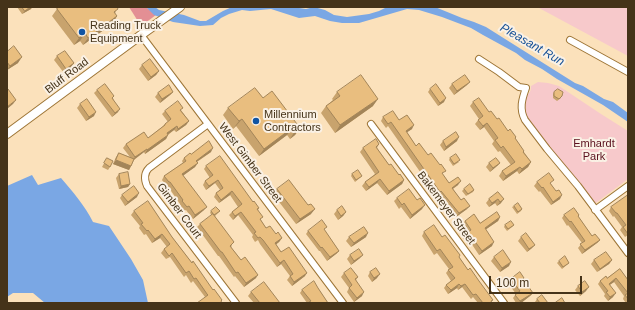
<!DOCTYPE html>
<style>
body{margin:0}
#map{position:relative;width:635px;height:310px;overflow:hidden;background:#fbe1bb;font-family:Helvetica,sans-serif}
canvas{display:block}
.frame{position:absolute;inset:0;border:8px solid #453319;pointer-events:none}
.scale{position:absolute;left:489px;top:276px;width:93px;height:18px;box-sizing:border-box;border:2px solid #453319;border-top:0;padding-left:5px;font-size:12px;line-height:14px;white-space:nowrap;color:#453319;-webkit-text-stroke:3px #faf1e5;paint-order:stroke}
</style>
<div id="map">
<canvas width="635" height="310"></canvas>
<div class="frame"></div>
<div class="scale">100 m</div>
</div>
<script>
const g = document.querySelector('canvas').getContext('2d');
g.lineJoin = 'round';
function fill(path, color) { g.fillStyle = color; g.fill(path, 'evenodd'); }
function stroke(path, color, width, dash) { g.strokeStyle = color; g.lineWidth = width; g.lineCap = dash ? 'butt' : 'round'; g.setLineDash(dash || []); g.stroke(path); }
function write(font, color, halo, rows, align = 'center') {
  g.font = font + ' Helvetica,sans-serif'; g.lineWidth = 4; g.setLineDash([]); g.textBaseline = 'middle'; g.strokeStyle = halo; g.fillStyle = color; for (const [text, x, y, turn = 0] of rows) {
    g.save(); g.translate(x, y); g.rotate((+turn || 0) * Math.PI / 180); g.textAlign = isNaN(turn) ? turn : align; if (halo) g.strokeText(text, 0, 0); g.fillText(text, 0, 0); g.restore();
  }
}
const green = new Path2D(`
 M 538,7 L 628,7 L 628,56 L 539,8 Z
 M 538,82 L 548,83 L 559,86 L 601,114 L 628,131 L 628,179 L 593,205 L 529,124 L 522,111 L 525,96 C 530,94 531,91 531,86 Z`);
const forest = new Path2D(`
 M 129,7 L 146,7 L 156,15 L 141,26 Z`);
const water = new Path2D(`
 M 146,7 L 155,7 L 159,10 L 184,15 L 200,21 L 206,21 L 223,11 L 232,7 L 292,7 L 306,9 L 314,7 L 325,10 L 334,15 L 347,17 L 369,14 L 379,11 L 387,7 L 435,7 L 462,18 L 474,22 L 486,27 L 575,83 L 583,86 L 604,99 L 613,102 L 628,113 L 628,122 L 603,105 L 557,79 L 542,69 L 525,60 L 516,53 L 483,35 L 471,28 L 442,17 L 419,10 L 407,9 L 359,23 L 342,23 L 330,21 L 315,16 L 299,18 L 271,9 L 250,11 L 242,10 L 229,14 L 221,18 L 213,25 L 200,26 L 173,22 L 154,15 Z
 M 32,175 L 38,185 L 61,178 C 73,192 85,206 93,222 L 109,226 L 131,259 L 143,280 L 148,303 L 45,303 L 33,293 L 13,293 L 7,297 L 7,186 Z`);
const minor = new Path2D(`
 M 141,35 L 343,303
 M 570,40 L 628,72
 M 479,59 L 499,72 L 519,87 L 526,88 C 522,99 519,109 525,120 L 547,149 L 578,186 L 628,253
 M 208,124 L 149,168 C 144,173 144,179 147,186 L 236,303
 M 371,124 L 504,303
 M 595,210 L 628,186`);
const major = new Path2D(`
 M 7,134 L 141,35 L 180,7`);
const wall = new Path2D(`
 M 17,7 L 32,7 L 31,9 L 22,14 Z
 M 55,7 L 117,7 L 115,14 L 117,16 L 112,24 L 83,45 L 80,41 L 74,45 L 52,16 L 57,9 Z
 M 7,52 L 18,63 L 7,70 Z
 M 57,56 L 74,63 L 71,67 L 64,73 L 54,60 Z
 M 142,65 L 159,71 L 156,75 L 148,81 L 139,69 Z
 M 452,84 L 467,85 L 454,95 L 449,88 Z
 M 430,89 L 444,102 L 438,106 L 428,92 Z
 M 97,90 L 113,98 L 118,112 L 112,117 L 94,93 Z
 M 173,92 L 170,95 L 160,103 L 155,97 L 158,93 Z
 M 337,92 L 373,106 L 335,133 L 321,113 L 326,106 L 333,100 L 332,99 Z
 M 554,92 L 561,98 L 557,101 L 553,98 L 553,94 Z
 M 263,98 L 300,128 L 295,135 L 290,139 L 287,135 L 259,156 L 236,126 L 233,129 L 223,115 L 228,108 Z
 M 473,102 L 489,112 L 508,131 L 516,137 L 515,138 L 524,152 L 531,162 L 528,167 L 519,174 L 517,171 L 503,181 L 499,176 L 502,171 L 511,165 L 500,151 L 498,152 L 492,144 L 494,141 L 484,127 L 480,130 L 475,124 L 479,119 L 470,106 Z
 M 80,104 L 94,116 L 86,121 L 77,108 Z
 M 181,110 L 189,121 L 186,125 L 176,132 L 174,130 L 168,135 L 166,139 L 145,154 L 144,152 L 134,160 L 129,170 L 113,164 L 116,157 L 119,153 L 130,157 L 123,148 L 126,144 L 148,138 L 162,127 L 165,124 L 168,122 L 162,114 L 165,111 Z
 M 383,117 L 399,120 L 412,129 L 407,132 L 416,146 L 428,155 L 449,183 L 458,185 L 453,189 L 467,209 L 456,217 L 439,195 L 437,196 L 388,126 L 386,128 L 381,121 Z
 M 443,141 L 457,141 L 444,151 L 440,145 Z
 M 379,144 L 377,148 L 389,165 L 404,180 L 402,184 L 387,195 L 377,183 L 366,191 L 362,186 L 365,182 L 375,174 L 360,152 L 363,148 Z
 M 211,152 L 197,162 L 195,167 L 183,175 L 204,210 L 193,219 L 186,210 L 184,211 L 180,205 L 180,204 L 167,185 L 166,186 L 162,180 L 164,176 L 183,163 L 182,161 L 184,158 L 191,154 Z
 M 107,158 L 110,167 L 108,170 L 102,167 Z
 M 450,158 L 459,162 L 453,166 L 449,160 Z
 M 489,163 L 500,163 L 497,166 L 490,172 L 486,167 Z
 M 206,166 L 253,202 L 259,208 L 258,210 L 261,220 L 266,228 L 282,238 L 279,242 L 276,244 L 281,252 L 305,276 L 292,286 L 287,280 L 290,276 L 281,264 L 277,267 L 260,244 L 258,240 L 255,242 L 252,237 L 253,235 L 238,215 L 233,220 L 229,215 L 232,212 L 238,207 L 230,195 L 219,203 L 214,197 L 216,193 L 220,190 L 215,183 L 206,190 L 203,185 L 205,181 L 210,178 L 204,169 Z
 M 119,174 L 130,184 L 128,187 L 119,189 L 116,178 Z
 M 352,174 L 361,177 L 355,182 L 351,176 Z
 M 537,182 L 551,184 L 560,199 L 551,205 L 540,191 L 539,192 L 534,186 Z
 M 277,189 L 311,214 L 296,224 L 273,194 Z
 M 464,189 L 474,190 L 473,192 L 466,196 L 462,191 Z
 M 498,192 L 501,203 L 497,206 L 495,203 L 489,207 L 486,203 L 489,199 Z
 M 122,195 L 137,197 L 125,206 L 120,198 Z
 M 628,195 L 628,235 L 625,237 L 620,230 L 622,227 L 614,216 L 613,217 L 609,211 L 611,207 Z
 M 397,198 L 422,209 L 410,219 L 401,207 L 399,209 L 394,201 Z
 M 514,206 L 522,209 L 521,211 L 517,214 L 512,207 Z
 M 337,210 L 346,212 L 343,216 L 338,220 L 334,214 Z
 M 134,211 L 172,237 L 213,290 L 222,300 L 205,297 L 193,281 L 191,283 L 186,275 L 184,277 L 170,257 L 166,259 L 161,253 L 164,249 L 167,247 L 160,238 L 152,243 L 146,234 L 144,235 L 139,228 L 140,226 L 131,215 Z
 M 211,211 L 220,211 L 215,216 L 232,246 L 231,247 L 241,260 L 256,278 L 244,287 L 235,276 L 234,277 L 219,256 L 218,256 L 197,227 L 200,224 L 212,215 L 210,213 Z
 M 564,215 L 579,215 L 578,216 L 592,236 L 600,240 L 597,243 L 582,254 L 578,248 L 582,243 L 568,225 L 567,226 L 562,218 Z
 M 500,217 L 498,221 L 485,230 L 492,246 L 479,255 L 471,243 L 468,245 L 463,238 L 466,234 L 468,233 L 462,225 L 465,221 L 480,223 Z
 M 505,225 L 514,225 L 512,227 L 507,231 L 504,227 Z
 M 308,231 L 325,231 L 339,251 L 336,254 L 327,261 L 320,251 L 319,251 L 306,234 Z
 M 424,232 L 442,237 L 459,257 L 468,270 L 493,300 L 491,302 L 492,303 L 478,303 L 473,297 L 471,299 L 462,287 L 458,290 L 457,288 L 448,294 L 444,288 L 446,285 L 451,281 L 446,273 L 449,269 L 437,253 L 434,255 L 422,236 Z
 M 349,237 L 366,237 L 351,247 L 346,241 Z
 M 521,237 L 532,248 L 527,252 L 518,241 Z
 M 350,255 L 360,258 L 351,265 L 347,259 Z
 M 494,257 L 509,266 L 500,272 L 491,261 Z
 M 594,260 L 612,260 L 609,264 L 597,272 L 591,264 Z
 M 559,261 L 569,263 L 568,264 L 562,269 L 557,263 Z
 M 620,269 L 628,280 L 628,303 L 626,303 L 623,299 L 624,296 L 614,282 L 610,285 L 613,297 L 608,301 L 604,296 L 605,294 L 598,284 L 600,281 L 607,278 Z
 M 370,272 L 377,278 L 372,282 L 368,276 Z
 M 344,273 L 358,277 L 356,280 L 362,296 L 354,302 L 347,292 L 349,288 L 341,277 Z
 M 511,279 L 523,279 L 533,293 L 530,296 L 521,303 L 516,303 L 513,298 L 516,294 L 508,283 Z
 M 578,286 L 586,291 L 580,296 L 575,290 Z
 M 318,288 L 328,303 L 307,303 L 300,293 L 302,290 Z
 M 251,292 L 280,303 L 254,303 L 248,296 Z
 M 537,299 L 548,303 L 535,303 L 535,302 Z`);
const shadedWall = new Path2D(`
 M 30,7 L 32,7 L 31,9 L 22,14 L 25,11 Z
 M 117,16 L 112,24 L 83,45 L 88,38 Z
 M 85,33 L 80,41 L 74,45 L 79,38 Z
 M 22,57 L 18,63 L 7,70 L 10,66 Z
 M 74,63 L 71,67 L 64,73 L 66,69 Z
 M 159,71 L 156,75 L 148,81 L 151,77 Z
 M 470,82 L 467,85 L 454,95 L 457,91 Z
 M 173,92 L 170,95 L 160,103 L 162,99 Z
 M 446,98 L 444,102 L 438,106 L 440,103 Z
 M 378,99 L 373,106 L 335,133 L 340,125 Z
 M 16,100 L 13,104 L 7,109 L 7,107 Z
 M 120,109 L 118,112 L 112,117 L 115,113 Z
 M 96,112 L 94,116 L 86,121 L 89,117 Z
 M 242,119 L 236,126 L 233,129 L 239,121 Z
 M 189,121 L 186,125 L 176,132 L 178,129 Z
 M 487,123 L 484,127 L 480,130 L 483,126 Z
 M 414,125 L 412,129 L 403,135 L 406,131 Z
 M 177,126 L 174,130 L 164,137 L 167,133 Z
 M 292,128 L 287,135 L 259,156 L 264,149 Z
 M 300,128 L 295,135 L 290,139 L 295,131 Z
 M 168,135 L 166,139 L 145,154 L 147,150 Z
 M 459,137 L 457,141 L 444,151 L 446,147 Z
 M 213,148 L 211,152 L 193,164 L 196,161 Z
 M 147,149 L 144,152 L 132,161 L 135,157 Z
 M 116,160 L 131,166 L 129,170 L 113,164 Z
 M 531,162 L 528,167 L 519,174 L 522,169 Z
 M 198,163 L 195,167 L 180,178 L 182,174 Z
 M 500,163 L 497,166 L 490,172 L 493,168 Z
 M 520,167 L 517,171 L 503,181 L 506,176 Z
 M 380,179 L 377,183 L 366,191 L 369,187 Z
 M 218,180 L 215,183 L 206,190 L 209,186 Z
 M 404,180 L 402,184 L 387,195 L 389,191 Z
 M 461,181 L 458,185 L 449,191 L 452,188 Z
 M 130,184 L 128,187 L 119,189 L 121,186 Z
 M 232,191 L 230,195 L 219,203 L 221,200 Z
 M 139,193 L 137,197 L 125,206 L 128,202 Z
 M 562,195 L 560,199 L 551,205 L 553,202 Z
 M 498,199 L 495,203 L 489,207 L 492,203 Z
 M 504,199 L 501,203 L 497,206 L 500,202 Z
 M 425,205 L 422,209 L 410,219 L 412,215 Z
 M 470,206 L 467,209 L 456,217 L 459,213 Z
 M 207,207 L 204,210 L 193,219 L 195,215 Z
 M 315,209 L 311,214 L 296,224 L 300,219 Z
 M 241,212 L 233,220 L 235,216 Z
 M 346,212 L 343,216 L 338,220 L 341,216 Z
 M 500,217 L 498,221 L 482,232 L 485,228 Z
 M 368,233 L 366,237 L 351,247 L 354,243 Z
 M 162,234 L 160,238 L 152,243 L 155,239 Z
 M 282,238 L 279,242 L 273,247 L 275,243 Z
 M 600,240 L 597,243 L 582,254 L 585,250 Z
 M 494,242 L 492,246 L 479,255 L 482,251 Z
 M 535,245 L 532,248 L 527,252 L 529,249 Z
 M 339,251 L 336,254 L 327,261 L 330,257 Z
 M 363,255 L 360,258 L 351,265 L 354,261 Z
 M 284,260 L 281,264 L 277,267 L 280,263 Z
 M 612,260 L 609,264 L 597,272 L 600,269 Z
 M 511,262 L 509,266 L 500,272 L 502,268 Z
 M 307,273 L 305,276 L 292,286 L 294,282 Z
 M 380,274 L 377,278 L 372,282 L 374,278 Z
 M 258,275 L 256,278 L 244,287 L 246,283 Z
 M 616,278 L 614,282 L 606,287 L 609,284 Z
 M 459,284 L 457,288 L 448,294 L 451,290 Z
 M 465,284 L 462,287 L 458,290 L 461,286 Z
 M 589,287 L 586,291 L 580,296 L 582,292 Z
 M 364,292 L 362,296 L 354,302 L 357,298 Z
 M 533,293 L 530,296 L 521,303 L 519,303 L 520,301 Z
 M 616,293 L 613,297 L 608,301 L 610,297 Z`);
const building = new Path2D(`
 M 22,7 L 30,7 L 25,11 Z
 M 59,7 L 117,7 L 118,9 L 114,12 L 117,16 L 88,38 L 85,33 L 79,38 L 57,9 Z
 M 14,46 L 22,57 L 10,66 L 7,62 L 7,52 Z
 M 65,51 L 74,63 L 66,69 L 57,56 Z
 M 150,59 L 159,71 L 151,77 L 142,65 Z
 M 361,75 L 378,99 L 340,125 L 326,106 L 340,96 L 337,92 Z
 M 465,75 L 470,82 L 457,91 L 452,84 Z
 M 105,84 L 114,96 L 112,98 L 120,109 L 115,113 L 97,90 Z
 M 436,84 L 446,98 L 440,103 L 430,89 Z
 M 169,85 L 173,92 L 162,99 L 158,93 Z
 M 255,88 L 263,98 L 272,91 L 300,128 L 295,131 L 292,128 L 264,149 L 242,119 L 239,121 L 228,108 Z
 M 7,89 L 8,89 L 16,100 L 7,107 Z
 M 558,89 L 563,92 L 562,96 L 559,99 L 554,96 L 554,92 Z
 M 479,98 L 489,112 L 491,111 L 497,119 L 499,118 L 508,131 L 510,129 L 516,137 L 515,138 L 524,151 L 523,152 L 531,162 L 522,169 L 520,167 L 506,176 L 502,171 L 515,162 L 503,146 L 501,148 L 495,140 L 498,138 L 487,123 L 483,126 L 478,120 L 483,116 L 473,102 Z
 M 87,99 L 96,112 L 89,117 L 80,104 Z
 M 178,101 L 183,108 L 180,110 L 189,121 L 178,129 L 177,126 L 167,133 L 168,135 L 147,150 L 147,149 L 135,157 L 126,144 L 144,132 L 148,138 L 165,125 L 165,124 L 171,119 L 165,111 Z
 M 393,111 L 399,120 L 407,115 L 414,125 L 406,131 L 416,146 L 419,143 L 428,155 L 431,153 L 440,165 L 441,164 L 446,171 L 442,173 L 449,183 L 458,177 L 461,181 L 452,188 L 461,200 L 464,198 L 470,206 L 459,213 L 441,191 L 440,192 L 391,122 L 388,124 L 383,117 Z
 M 456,132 L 459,137 L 446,147 L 443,141 Z
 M 376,139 L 379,144 L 376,147 L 389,165 L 391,164 L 399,175 L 400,174 L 404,180 L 389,191 L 380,179 L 369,187 L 365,182 L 379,172 L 363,148 Z
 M 209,141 L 213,148 L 196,161 L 198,163 L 182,174 L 207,207 L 195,215 L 189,206 L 187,207 L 182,201 L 183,200 L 170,182 L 169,182 L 164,176 L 186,161 L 184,158 L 190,153 L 191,154 Z
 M 119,153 L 134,159 L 131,166 L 116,160 Z
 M 456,154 L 460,160 L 454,164 L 450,158 Z
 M 220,156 L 253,202 L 254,201 L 259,208 L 257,209 L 263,217 L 260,219 L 266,228 L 270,226 L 276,234 L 278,232 L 282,238 L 275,243 L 281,252 L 289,247 L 307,273 L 294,282 L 290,276 L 293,274 L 284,260 L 280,263 L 263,240 L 260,237 L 258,238 L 254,233 L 256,232 L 241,212 L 235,216 L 232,212 L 242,204 L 232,191 L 221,200 L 216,193 L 223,188 L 218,180 L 209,186 L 205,181 L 213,175 L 206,166 Z
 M 107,158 L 113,161 L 110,167 L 104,163 Z
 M 496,158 L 500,163 L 493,168 L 489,163 Z
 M 358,170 L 362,176 L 356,180 L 352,174 Z
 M 128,172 L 130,184 L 121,186 L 119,174 Z
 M 549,173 L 554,180 L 550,183 L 556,191 L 559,190 L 562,195 L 553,202 L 543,187 L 542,188 L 537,182 Z
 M 289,180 L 308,205 L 311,204 L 315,209 L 300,219 L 277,189 Z
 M 470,184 L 474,190 L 468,194 L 464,189 Z
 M 134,186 L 139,193 L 128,202 L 122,195 Z
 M 409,189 L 417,200 L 420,198 L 425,205 L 412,215 L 404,203 L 402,205 L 397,198 Z
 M 498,192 L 504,199 L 500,202 L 498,199 L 492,203 L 489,199 Z
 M 628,195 L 628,234 L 623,227 L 626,225 L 617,213 L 616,213 L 611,207 Z
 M 148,201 L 172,237 L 192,263 L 193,261 L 213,290 L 214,289 L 222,300 L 221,301 L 222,303 L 197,303 L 208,295 L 207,294 L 196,278 L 194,279 L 189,271 L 186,273 L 172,253 L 169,256 L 164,249 L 170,244 L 162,234 L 155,239 L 148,230 L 147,231 L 141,224 L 143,223 L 134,211 Z
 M 518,203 L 522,209 L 518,212 L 514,206 Z
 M 342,206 L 346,212 L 341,216 L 337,210 Z
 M 216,207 L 220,211 L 214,215 L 211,211 Z
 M 574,208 L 579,215 L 578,216 L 592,236 L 595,234 L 600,240 L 585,250 L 580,244 L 585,241 L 571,221 L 570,222 L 564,215 Z
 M 497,212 L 500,217 L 485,228 L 494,242 L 482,251 L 473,239 L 471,241 L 466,234 L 471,230 L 465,221 L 474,214 L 480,223 Z
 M 213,214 L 234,242 L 230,246 L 241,260 L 245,257 L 258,275 L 246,283 L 238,272 L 236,273 L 222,252 L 221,252 L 200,224 Z
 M 322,220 L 327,227 L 324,229 L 339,251 L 330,257 L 322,247 L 321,248 L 308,231 Z
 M 511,221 L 514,225 L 508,229 L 505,225 Z
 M 434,225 L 442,237 L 445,235 L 460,255 L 459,257 L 468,270 L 470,268 L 479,281 L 493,300 L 491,301 L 492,303 L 483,303 L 476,294 L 473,295 L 465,284 L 461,286 L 459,284 L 451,290 L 446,285 L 455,278 L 448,270 L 453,267 L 440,249 L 437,251 L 424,232 Z
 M 364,227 L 368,233 L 354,243 L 349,237 Z
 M 526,233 L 535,245 L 529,249 L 521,237 Z
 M 359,249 L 363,255 L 354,261 L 350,255 Z
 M 503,250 L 511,262 L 502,268 L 494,257 Z
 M 606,252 L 612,260 L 600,269 L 594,260 Z
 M 565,256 L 569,263 L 563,267 L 559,261 Z
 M 351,268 L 358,277 L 355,279 L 364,292 L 357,298 L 349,288 L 352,285 L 344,273 Z
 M 376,268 L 380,274 L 374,278 L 370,272 Z
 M 620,269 L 628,280 L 628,299 L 625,295 L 628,293 L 616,278 L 609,284 L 616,293 L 610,297 L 606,292 L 608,291 L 600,281 L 606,276 L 607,278 Z
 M 520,272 L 524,278 L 523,279 L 533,293 L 520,301 L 515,295 L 520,291 L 511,279 Z
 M 314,281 L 318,288 L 328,303 L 310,303 L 309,302 L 311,301 L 302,290 Z
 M 585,281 L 589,287 L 582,292 L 578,286 Z
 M 264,282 L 280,303 L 260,303 L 251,292 Z
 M 542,295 L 548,303 L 540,303 L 537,299 Z
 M 562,298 L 565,303 L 555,303 Z`);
const markers = [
 [82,32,4,"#1054a3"],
 [256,121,4,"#1054a3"]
];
const poiNames = [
 ["Reading Truck",90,26],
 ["Equipment",90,39],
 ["Millennium",264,115],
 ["Contractors",264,128]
];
const streetNames = [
 ["Bluff Road",67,76,-37],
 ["West Gimber Street",250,163,53],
 ["Bakemeyer Street",446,208,53],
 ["Gimber Court",179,211,53]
];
const parkNames = [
 ["Emhardt",594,144],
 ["Park",594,157]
];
const waterNames = [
 ["Pleasant Run",532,45,30]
];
fill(green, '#f7c9cb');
fill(forest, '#e38f94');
fill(water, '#7aa7e4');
stroke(minor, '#9e7637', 8);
stroke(major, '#9e7637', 10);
stroke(minor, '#fff', 6);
stroke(major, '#fff', 8);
fill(wall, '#c8a36d');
fill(shadedWall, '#a38559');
fill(building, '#e9be7f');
stroke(building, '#a38559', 1);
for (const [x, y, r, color] of markers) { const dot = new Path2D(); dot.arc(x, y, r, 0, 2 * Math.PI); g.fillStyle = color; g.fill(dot); stroke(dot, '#faf1e5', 1.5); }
write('11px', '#453319', '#faf1e5', poiNames, 'left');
write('11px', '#453319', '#faf1e5', streetNames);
write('11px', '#5a101d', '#faf1e5', parkNames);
write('italic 12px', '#155097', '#faf1e5', waterNames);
</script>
